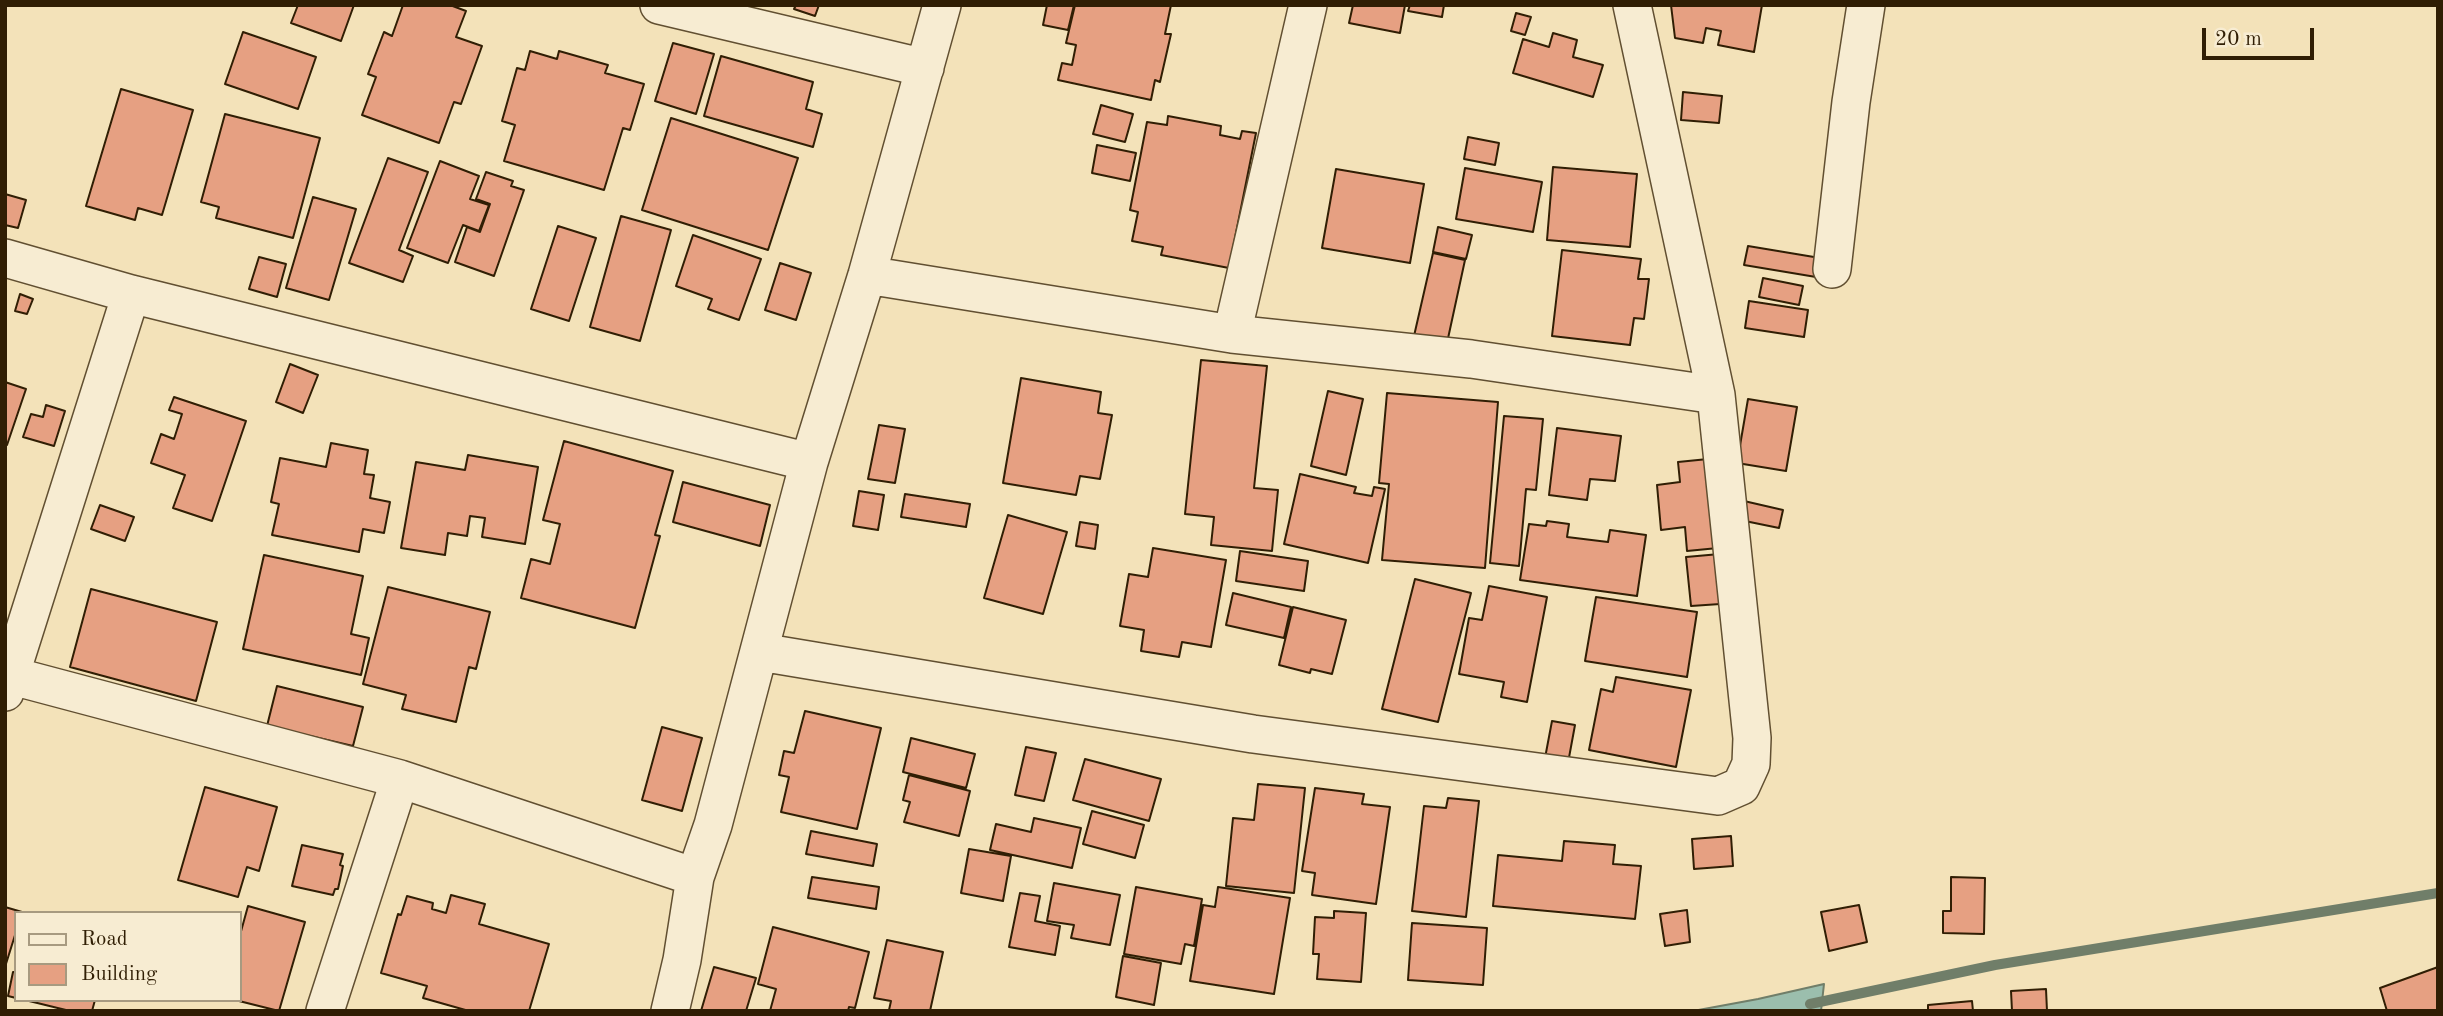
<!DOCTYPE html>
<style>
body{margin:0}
#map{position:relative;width:2443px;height:1016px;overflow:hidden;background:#f3e2b9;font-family:"Old Standard TT",serif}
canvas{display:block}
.frame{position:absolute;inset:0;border:7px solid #301e04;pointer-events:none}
.legend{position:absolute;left:14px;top:911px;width:228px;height:91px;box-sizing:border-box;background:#f7ecd2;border:2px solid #a79a80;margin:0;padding:9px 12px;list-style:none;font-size:21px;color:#301e04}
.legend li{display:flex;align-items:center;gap:14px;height:35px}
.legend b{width:35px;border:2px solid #a79a80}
.scale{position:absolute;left:2202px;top:28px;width:112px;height:32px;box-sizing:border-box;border:4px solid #301e04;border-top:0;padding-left:9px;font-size:21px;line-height:24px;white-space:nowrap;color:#301e04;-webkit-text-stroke:5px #f7ecd2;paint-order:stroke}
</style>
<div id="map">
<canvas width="2443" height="1016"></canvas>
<div class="frame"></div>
<ul class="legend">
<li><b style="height:9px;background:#f7ecd2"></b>Road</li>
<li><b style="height:19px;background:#e6a082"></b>Building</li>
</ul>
<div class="scale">20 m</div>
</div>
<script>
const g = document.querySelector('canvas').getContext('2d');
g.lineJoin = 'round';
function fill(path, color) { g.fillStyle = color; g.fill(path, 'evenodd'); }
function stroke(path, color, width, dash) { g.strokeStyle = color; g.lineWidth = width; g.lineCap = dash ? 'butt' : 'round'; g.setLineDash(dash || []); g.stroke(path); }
const water = new Path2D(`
 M 1824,984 L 1821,1011 L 1693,1011 L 1758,999 Z`);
const stream = new Path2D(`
 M 1810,1004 L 1995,965 L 2438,893`);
const building = new Path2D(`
 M 298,5 L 354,5 L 341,41 L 291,23 Z
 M 403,5 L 450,5 L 466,11 L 456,37 L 482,46 L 461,104 L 454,102 L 439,143 L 362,115 L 376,77 L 368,74 L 384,32 L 392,36 Z
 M 796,5 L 819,5 L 815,16 L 794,9 Z
 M 1047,5 L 1074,5 L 1068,30 L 1043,25 Z
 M 1075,5 L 1171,5 L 1165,34 L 1171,34 L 1160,82 L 1155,80 L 1151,100 L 1058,80 L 1062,63 L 1072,65 L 1076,45 L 1066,43 Z
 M 1353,5 L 1405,5 L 1400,33 L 1349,23 Z
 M 1410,5 L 1444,5 L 1442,17 L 1408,11 Z
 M 1671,5 L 1762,5 L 1754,52 L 1718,45 L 1721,31 L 1706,28 L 1703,43 L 1675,38 Z
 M 1516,13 L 1531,17 L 1525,35 L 1511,31 Z
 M 243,32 L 316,57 L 298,109 L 225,84 Z
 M 1553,33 L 1577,40 L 1573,57 L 1603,65 L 1593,97 L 1513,73 L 1523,39 L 1549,47 Z
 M 673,43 L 714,54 L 696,114 L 655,101 Z
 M 530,51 L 557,59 L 559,51 L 608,65 L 605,73 L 644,84 L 630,130 L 623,128 L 604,190 L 504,161 L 515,125 L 502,121 L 517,68 L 525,70 Z
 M 721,56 L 813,82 L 806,109 L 822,114 L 813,147 L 704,116 Z
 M 121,89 L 193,110 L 162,215 L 138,208 L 135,220 L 86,206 Z
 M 1683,92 L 1722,96 L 1719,123 L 1681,120 Z
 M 1101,105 L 1133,114 L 1125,142 L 1093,134 Z
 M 225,114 L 320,138 L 293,238 L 216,218 L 219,207 L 201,202 Z
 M 1168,116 L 1221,126 L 1220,135 L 1240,139 L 1242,131 L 1256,133 L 1229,268 L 1161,255 L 1163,247 L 1132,241 L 1138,212 L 1130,210 L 1147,122 L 1167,125 Z
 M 671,118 L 798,158 L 768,250 L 642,210 Z
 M 1468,137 L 1499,143 L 1495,165 L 1464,159 Z
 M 1097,145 L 1136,153 L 1130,181 L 1092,173 Z
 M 388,158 L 428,172 L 399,250 L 413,256 L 403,282 L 349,263 Z
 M 440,161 L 479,176 L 470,199 L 489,205 L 479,231 L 463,225 L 448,263 L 407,248 Z
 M 1553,167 L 1637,174 L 1630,247 L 1547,240 Z
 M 1465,168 L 1542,182 L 1533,232 L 1456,219 Z
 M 1336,169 L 1424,184 L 1410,263 L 1322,248 Z
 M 486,172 L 513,181 L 511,186 L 524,190 L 494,276 L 455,262 L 467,227 L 480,232 L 490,204 L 476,199 Z
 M 5,194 L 26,200 L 18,228 L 5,225 Z
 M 313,197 L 356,209 L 329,300 L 286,288 Z
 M 621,216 L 671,230 L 640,341 L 590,327 Z
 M 558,226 L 596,238 L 569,321 L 531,309 Z
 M 1438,227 L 1472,235 L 1466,259 L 1433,252 Z
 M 693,235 L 761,259 L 739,320 L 708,309 L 712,299 L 676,286 Z
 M 1748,246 L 1820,258 L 1816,277 L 1744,265 Z
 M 1562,250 L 1641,259 L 1638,279 L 1649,279 L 1644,319 L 1634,318 L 1630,345 L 1552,336 Z
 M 1433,253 L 1465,260 L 1447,343 L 1414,336 Z
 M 259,257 L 286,264 L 277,297 L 249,289 Z
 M 780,263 L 811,273 L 796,320 L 765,310 Z
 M 1763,278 L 1803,286 L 1799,305 L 1759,297 Z
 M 20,294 L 33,299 L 27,314 L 15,311 Z
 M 1749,301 L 1808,310 L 1804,337 L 1745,328 Z
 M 1201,360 L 1267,366 L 1254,488 L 1278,490 L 1272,551 L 1211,545 L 1214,517 L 1185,514 Z
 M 290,364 L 318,375 L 303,413 L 276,402 Z
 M 1021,378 L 1101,392 L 1098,413 L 1112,415 L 1100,479 L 1080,476 L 1076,495 L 1003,483 Z
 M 5,382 L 26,389 L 7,445 L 5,444 Z
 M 1328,391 L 1363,399 L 1346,475 L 1311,466 Z
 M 1387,393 L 1498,402 L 1485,568 L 1382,560 L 1389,484 L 1379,483 Z
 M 174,397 L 246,421 L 212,521 L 173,508 L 185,475 L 151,463 L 161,434 L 174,439 L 182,414 L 169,410 Z
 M 1748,399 L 1797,407 L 1786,471 L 1737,463 Z
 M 46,405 L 65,411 L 54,446 L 23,437 L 31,414 L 43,417 Z
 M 1504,416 L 1543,419 L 1536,490 L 1526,489 L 1519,566 L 1490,563 Z
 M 879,425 L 905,429 L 895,483 L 868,479 Z
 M 1557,428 L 1621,436 L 1615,481 L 1590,479 L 1587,500 L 1549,495 Z
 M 564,441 L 673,471 L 655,535 L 660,536 L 635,628 L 521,598 L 531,559 L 550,564 L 560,524 L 543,520 Z
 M 331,443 L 368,450 L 364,474 L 374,475 L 370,498 L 390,502 L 384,533 L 363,529 L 359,552 L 272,535 L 279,504 L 271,502 L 280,458 L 326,467 Z
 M 468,455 L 538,467 L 525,544 L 482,537 L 485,518 L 470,516 L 467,536 L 448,533 L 445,555 L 401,548 L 416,462 L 465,470 Z
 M 1708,459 L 1718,548 L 1687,551 L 1685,527 L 1661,530 L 1657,485 L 1680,482 L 1678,462 Z
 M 1300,474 L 1356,487 L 1354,493 L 1372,496 L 1374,487 L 1385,489 L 1368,563 L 1284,544 Z
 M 683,482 L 770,505 L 760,546 L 673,522 Z
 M 859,491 L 884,495 L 878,530 L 853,526 Z
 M 905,494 L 970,504 L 966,527 L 901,517 Z
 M 1744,501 L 1783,510 L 1779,528 L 1740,520 Z
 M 100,505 L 134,517 L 125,541 L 91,529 Z
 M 1008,515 L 1067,532 L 1043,614 L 984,598 Z
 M 1547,521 L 1569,524 L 1567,537 L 1608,542 L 1610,530 L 1646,535 L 1637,596 L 1520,580 L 1529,524 L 1546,526 Z
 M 1080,522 L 1098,525 L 1095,549 L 1076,546 Z
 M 1153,548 L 1226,560 L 1211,647 L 1182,642 L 1179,657 L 1141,651 L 1144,630 L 1120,626 L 1129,574 L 1148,577 Z
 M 1240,551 L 1308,561 L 1304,591 L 1236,581 Z
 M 1731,553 L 1735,603 L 1691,606 L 1686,557 Z
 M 264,555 L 363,576 L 351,634 L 369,638 L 361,675 L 243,649 Z
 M 1415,579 L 1471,593 L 1438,722 L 1382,709 Z
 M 1489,586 L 1547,597 L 1527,702 L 1501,697 L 1504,682 L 1459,674 L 1469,618 L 1482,620 Z
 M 388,587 L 490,612 L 476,669 L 469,667 L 456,722 L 402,709 L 406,695 L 363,684 Z
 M 91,589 L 217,622 L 196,701 L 70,667 Z
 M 1233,593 L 1291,607 L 1284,638 L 1226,625 Z
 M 1596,597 L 1697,612 L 1687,677 L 1585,661 Z
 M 1293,607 L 1346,620 L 1332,674 L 1311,669 L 1310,673 L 1279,665 Z
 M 1616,677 L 1691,690 L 1676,767 L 1589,750 L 1601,689 L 1613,692 Z
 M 277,686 L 363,707 L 353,746 L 267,726 Z
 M 805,711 L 881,728 L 857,829 L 781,812 L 789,777 L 779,775 L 784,751 L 794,753 Z
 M 1552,721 L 1575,725 L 1568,763 L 1545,758 Z
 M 662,727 L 702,738 L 682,811 L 642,800 Z
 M 911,738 L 975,754 L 966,788 L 903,772 Z
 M 1026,747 L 1056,753 L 1044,801 L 1015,795 Z
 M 1085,759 L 1161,779 L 1149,821 L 1073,800 Z
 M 909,775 L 970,791 L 959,836 L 904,822 L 910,802 L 903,800 Z
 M 1258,784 L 1305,788 L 1294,893 L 1226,886 L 1233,818 L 1254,820 Z
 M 205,787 L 277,807 L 259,871 L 247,867 L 238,897 L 178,880 Z
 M 1315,788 L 1364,794 L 1362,804 L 1390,807 L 1376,904 L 1312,895 L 1315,873 L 1302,871 Z
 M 1448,798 L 1479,801 L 1466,917 L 1412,911 L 1424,806 L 1446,808 Z
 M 1092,811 L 1144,825 L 1135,858 L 1083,844 Z
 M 1034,818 L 1081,828 L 1072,868 L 990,850 L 996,824 L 1031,832 Z
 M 811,831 L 877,844 L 873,866 L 806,854 Z
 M 1731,836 L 1733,866 L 1694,869 L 1692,839 Z
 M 1564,841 L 1615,845 L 1613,864 L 1641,866 L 1635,919 L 1493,906 L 1498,855 L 1562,861 Z
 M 302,845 L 343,854 L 340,865 L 343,866 L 338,889 L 335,889 L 333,895 L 292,886 Z
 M 969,849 L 1011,856 L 1003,901 L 961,893 Z
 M 812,877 L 879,887 L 876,909 L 808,898 Z
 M 1951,877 L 1985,878 L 1984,934 L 1943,933 L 1943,911 L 1951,911 Z
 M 1054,883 L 1120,895 L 1110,945 L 1071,938 L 1074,925 L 1047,921 Z
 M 1136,887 L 1202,899 L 1194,946 L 1185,944 L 1181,964 L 1124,954 Z
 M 1218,887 L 1290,898 L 1274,994 L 1190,981 L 1203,905 L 1215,907 Z
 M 1020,893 L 1040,896 L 1035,921 L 1060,926 L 1055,955 L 1009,947 Z
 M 451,895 L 485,904 L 479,924 L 549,944 L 529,1011 L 469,1011 L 423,998 L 427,986 L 381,973 L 398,914 L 401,915 L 407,896 L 433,903 L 432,909 L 446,913 Z
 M 1859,905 L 1867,942 L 1829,951 L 1821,912 Z
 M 248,906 L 305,922 L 279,1011 L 235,1000 L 240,1000 L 240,935 Z
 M 5,907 L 22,912 L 16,913 L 16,932 L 5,967 Z
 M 1687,910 L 1690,942 L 1665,946 L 1660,914 Z
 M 1334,911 L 1366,913 L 1361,982 L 1317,979 L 1319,954 L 1313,954 L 1315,917 L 1334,918 Z
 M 1412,923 L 1487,928 L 1483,985 L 1408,980 Z
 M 773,927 L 869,952 L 855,1008 L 849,1007 L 848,1011 L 770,1011 L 776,989 L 758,984 Z
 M 887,940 L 943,952 L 930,1011 L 889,1010 L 891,1001 L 874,998 Z
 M 1123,956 L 1161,963 L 1154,1005 L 1116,997 Z
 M 714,967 L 756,978 L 746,1011 L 701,1011 Z
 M 2438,967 L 2438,1011 L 2387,1011 L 2380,988 Z
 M 13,972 L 16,972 L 16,998 L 8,996 Z
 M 2046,989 L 2047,1011 L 2012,1011 L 2011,991 Z
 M 25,1000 L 95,1000 L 92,1011 L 70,1011 Z
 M 1972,1001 L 1973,1011 L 1928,1011 L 1928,1005 Z`);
const minor = new Path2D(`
 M 659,5 L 925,68
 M 5,258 L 131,294 L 809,462
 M 1832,269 L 1851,102 L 1866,5
 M 867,275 L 1232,334 L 1471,359 L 1716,395
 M 1232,334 L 1308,5
 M 760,652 L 1253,734 L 1718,796 L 1741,786 L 1751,764 L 1752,738 L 1716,395 L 1632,5
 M 5,674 L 400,779 L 695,877
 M 5,692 L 131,294
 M 325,1011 L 400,779
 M 670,1011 L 682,960 L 695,877 L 713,825 L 809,462 L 867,275 L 942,5`);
fill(water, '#9bbead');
stroke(water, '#707e69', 2);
stroke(stream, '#707e69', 10);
fill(building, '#e6a082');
stroke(building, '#301e04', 2);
stroke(minor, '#614f31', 40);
stroke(minor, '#f7ecd2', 37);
</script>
